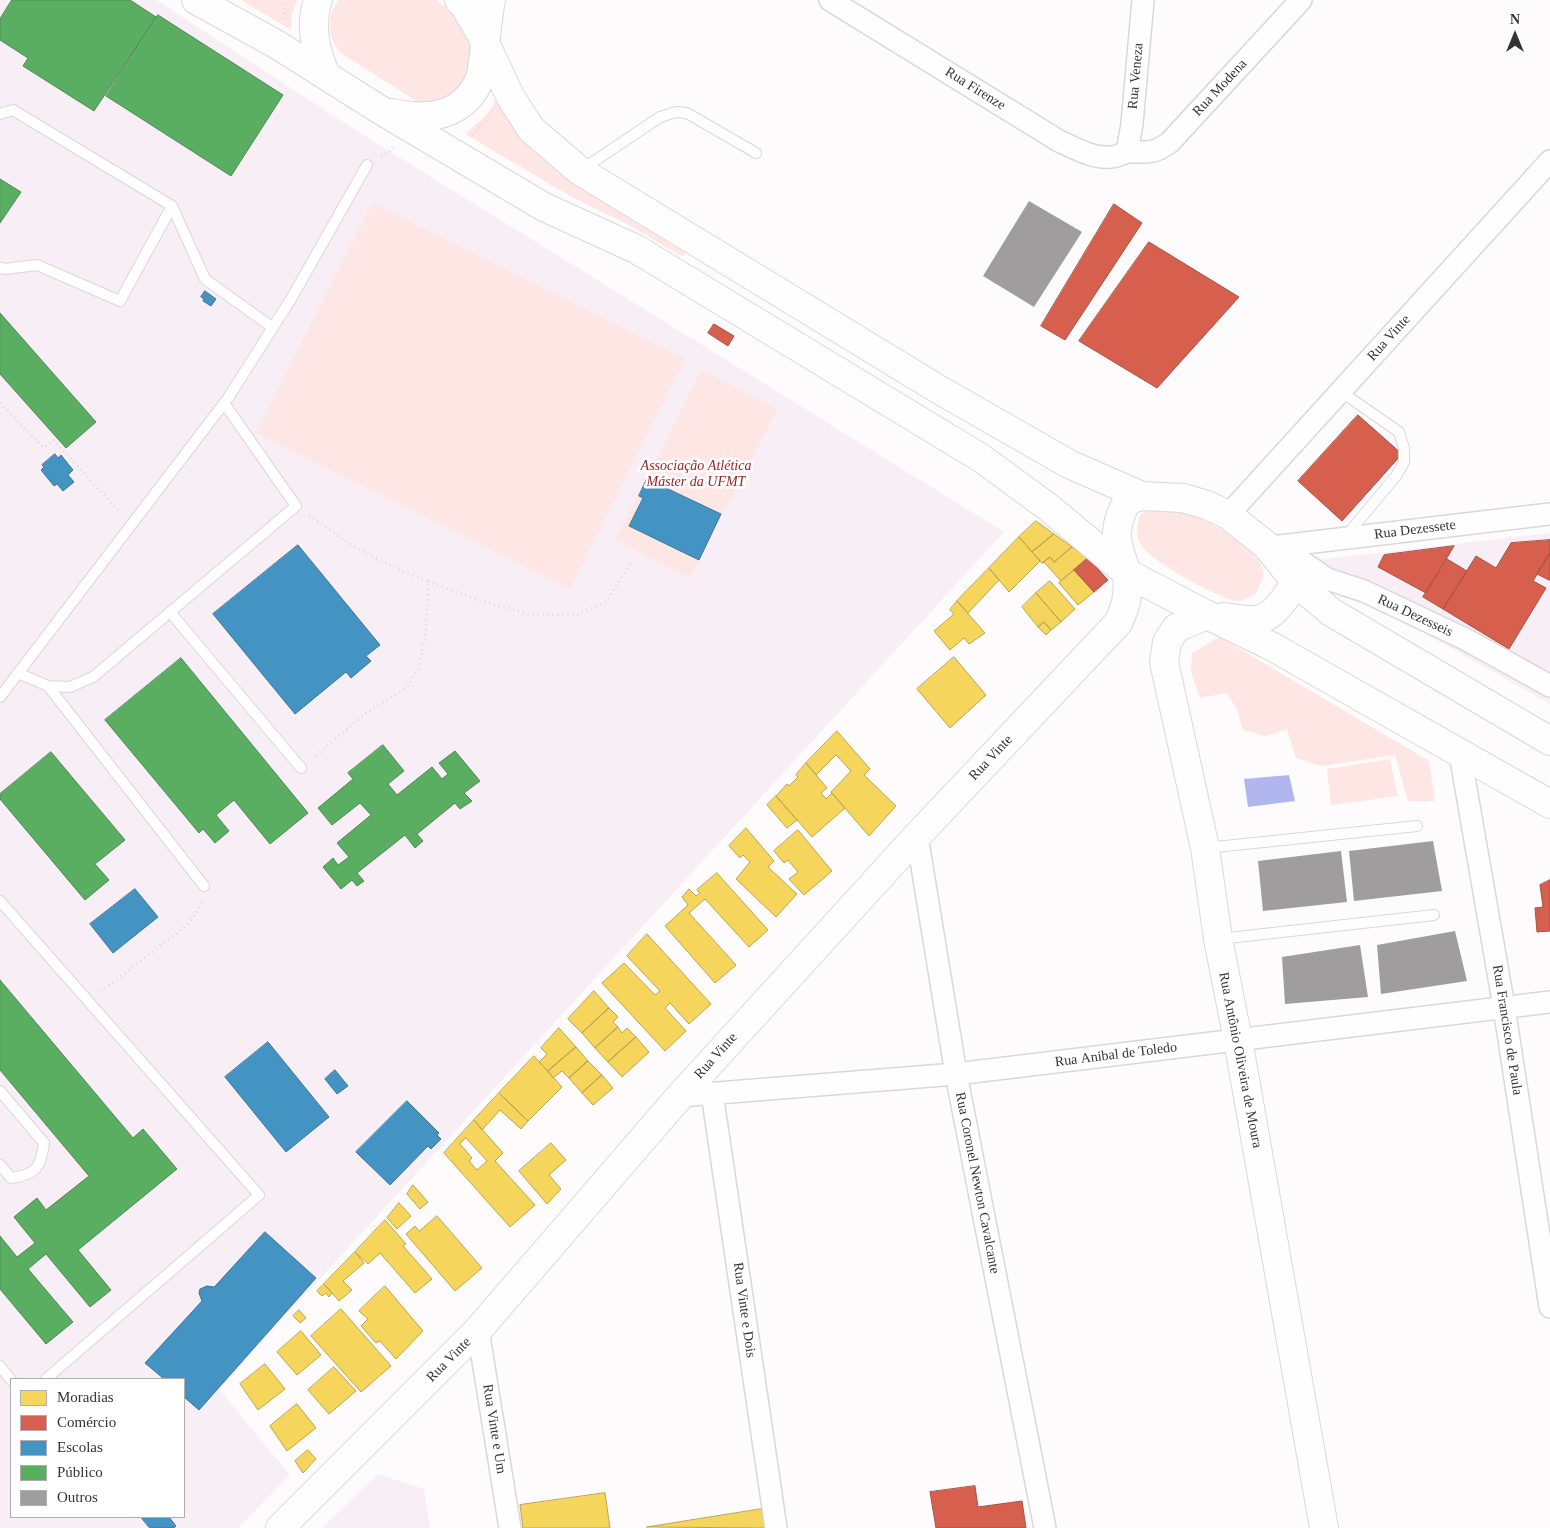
<!DOCTYPE html>
<meta charset="utf-8">
<style>
body{margin:0}
#map{position:relative;width:1550px;height:1528px;overflow:hidden;background:#fefbfd;font-family:Georgia,serif}
canvas{display:block}
.legend{position:absolute;left:10px;top:1378px;width:175px;height:140px;box-sizing:border-box;background:#fff;border:1px solid #afadae;margin:0;padding:6px 9px;list-style:none;font-size:15px;color:#363335}
.legend li{display:flex;align-items:center;gap:10px;height:25px}
.legend b{width:25px;border:1px solid #afadae}
.north{position:absolute;left:1490px;top:10px;width:50px;height:50px;-webkit-text-stroke:4px #fff;paint-order:stroke;rotate:0deg;font-size:14px;font-weight:700;line-height:20px;text-align:center;color:#363335}
.north::after{content:'';display:block;margin:auto;width:18px;height:22px;background:#363335;clip-path:polygon(50% 0,100% 100%,50% 72%,0 100%)}
</style>
<div id="map">
<canvas width="1550" height="1528"></canvas>
<ul class="legend">
<li><b style="height:14px;background:#f6d55c"></b>Moradias</li>
<li><b style="height:14px;background:#d6604d"></b>Comércio</li>
<li><b style="height:14px;background:#4393c3"></b>Escolas</li>
<li><b style="height:14px;background:#5aae61"></b>Público</li>
<li><b style="height:14px;background:#9f9d9e"></b>Outros</li>
</ul>
<div class="north">N</div>
</div>
<script>
const g = document.querySelector('canvas').getContext('2d');
g.lineJoin = 'round';
function fill(path, color) { g.fillStyle = color; g.fill(path, 'evenodd'); }
function stroke(path, color, width, dash) { g.strokeStyle = color; g.lineWidth = width; g.lineCap = dash ? 'butt' : 'round'; g.setLineDash(dash || []); g.stroke(path); }
function write(font, color, halo, rows, align = 'center') {
  g.font = font + ' Georgia,serif'; g.lineWidth = 5; g.setLineDash([]); g.textBaseline = 'middle'; g.strokeStyle = halo; g.fillStyle = color; for (const [text, x, y, turn = 0] of rows) {
    g.save(); g.translate(x, y); g.rotate((+turn || 0) * Math.PI / 180); g.textAlign = isNaN(turn) ? turn : align; if (halo) g.strokeText(text, 0, 0); g.fillText(text, 0, 0); g.restore();
  }
}
const built = new Path2D(`
 M 0,0 L 156,0 L 357,131 L 1004,532 L 219,1389 L 290,1475 L 238,1528 L 0,1528 ZM 11,1379 L 184,1379 L 184,1517 L 11,1517 Z
 M 1550,533 L 1550,704 L 1298,562 Z
 M 378,1474 L 424,1489 L 430,1528 L 322,1528 Z`);
const green = new Path2D(`
 M 241,0 L 297,0 L 292,14 L 291,30 Z
 M 339,0 L 437,0 L 456,17 L 473,42 C 470,64 467,81 453,98 L 421,104 L 341,53 C 331,44 328,28 331,15 C 332,10 336,4 339,0 Z
 M 498,98 C 517,127 534,151 560,174 L 685,253 L 684,256 L 679,255 L 631,226 L 572,197 L 465,134 C 476,124 492,113 496,99 Z
 M 372,203 L 685,359 L 570,589 L 256,433 Z
 M 702,370 L 777,409 L 690,578 L 615,540 Z
 M 1155,507 C 1161,507 1169,506 1175,508 C 1196,513 1261,548 1263,571 C 1264,578 1259,587 1256,593 C 1251,596 1244,601 1238,601 C 1221,600 1149,560 1141,545 C 1135,534 1137,526 1140,515 Z
 M 1220,637 L 1429,761 L 1435,801 L 1408,801 L 1395,755 L 1321,766 L 1296,758 L 1287,729 L 1266,736 L 1243,730 L 1236,707 L 1226,693 L 1200,698 L 1191,672 L 1192,653 Z
 M 1390,759 L 1398,796 L 1331,805 L 1327,769 Z`);
const water = new Path2D(`
 M 1289,775 L 1295,801 L 1248,807 L 1244,779 Z`);
const homes = new Path2D(`
 M 1036,521 L 1054,534 L 1032,552 L 1019,537 Z
 M 1054,534 L 1072,547 L 1054,562 L 1050,557 L 1042,563 L 1032,552 Z
 M 1019,537 L 1040,561 L 1009,592 L 989,568 Z
 M 1072,547 L 1088,558 L 1061,581 L 1044,562 L 1042,563 L 1050,557 L 1054,562 Z
 M 989,568 L 999,580 L 968,613 L 957,601 Z
 M 1074,570 L 1094,592 L 1078,605 L 1059,583 Z
 M 1050,581 L 1075,609 L 1061,622 L 1036,593 Z
 M 1036,593 L 1061,622 L 1051,630 L 1044,622 L 1038,627 L 1022,607 Z
 M 957,601 L 985,633 L 969,644 L 964,638 L 950,650 L 934,631 L 954,614 L 950,610 Z
 M 1044,622 L 1051,630 L 1046,635 L 1038,627 Z
 M 954,657 L 986,695 L 950,728 L 917,689 Z
 M 837,731 L 870,769 L 864,775 L 896,806 L 869,836 L 831,792 L 851,771 L 836,755 L 816,775 L 806,763 Z
 M 806,763 L 827,788 L 821,793 L 826,799 L 832,793 L 845,808 L 812,837 L 776,796 L 787,784 L 789,786 L 798,777 L 796,775 Z
 M 776,796 L 797,820 L 787,828 L 767,805 Z
 M 746,828 L 774,861 L 768,867 L 797,894 L 776,917 L 736,879 L 750,862 L 743,855 L 740,858 L 729,846 Z
 M 798,830 L 832,871 L 804,895 L 789,879 L 798,872 L 788,860 L 784,863 L 774,851 Z
 M 717,873 L 768,930 L 749,947 L 705,899 L 689,913 L 736,965 L 715,983 L 665,926 L 688,905 L 682,897 L 689,889 L 696,896 L 700,893 L 697,890 Z
 M 647,934 L 711,1004 L 689,1024 L 670,1003 L 665,1008 L 686,1031 L 665,1051 L 602,983 L 624,963 L 655,995 L 660,991 L 627,956 Z
 M 594,991 L 609,1008 L 582,1033 L 568,1019 Z
 M 609,1008 L 618,1017 L 613,1022 L 618,1027 L 595,1048 L 582,1033 Z
 M 618,1027 L 622,1033 L 627,1028 L 636,1037 L 608,1062 L 595,1048 Z
 M 559,1028 L 576,1047 L 548,1071 L 539,1062 L 547,1054 L 541,1048 Z
 M 636,1037 L 649,1052 L 622,1077 L 608,1062 Z
 M 576,1047 L 588,1061 L 569,1078 L 562,1071 L 553,1078 L 548,1071 Z
 M 534,1056 L 562,1087 L 528,1121 L 499,1093 Z
 M 588,1061 L 602,1075 L 582,1093 L 569,1078 Z
 M 602,1075 L 613,1088 L 593,1105 L 582,1093 Z
 M 499,1093 L 528,1121 L 521,1129 L 500,1110 L 482,1130 L 474,1120 Z
 M 474,1120 L 503,1153 L 495,1161 L 535,1205 L 510,1227 L 444,1153 ZM 466,1138 L 487,1161 L 477,1170 L 469,1161 L 472,1158 L 460,1144 Z
 M 551,1143 L 566,1160 L 549,1175 L 561,1189 L 547,1204 L 519,1171 Z
 M 413,1185 L 428,1202 L 420,1209 L 407,1194 Z
 M 399,1203 L 411,1216 L 397,1229 L 387,1218 Z
 M 437,1216 L 482,1268 L 455,1291 L 406,1234 L 415,1226 L 419,1231 Z
 M 385,1220 L 406,1244 L 403,1246 L 432,1279 L 415,1293 L 380,1253 L 368,1264 L 355,1252 Z
 M 355,1252 L 364,1263 L 343,1281 L 352,1290 L 339,1301 L 324,1284 Z
 M 324,1284 L 332,1293 L 329,1297 L 326,1293 L 322,1296 L 317,1291 Z
 M 385,1286 L 423,1331 L 396,1359 L 380,1341 L 376,1343 L 361,1326 L 368,1319 L 359,1311 Z
 M 341,1309 L 391,1366 L 361,1392 L 311,1336 Z
 M 299,1310 L 306,1318 L 300,1323 L 293,1316 Z
 M 301,1331 L 321,1355 L 297,1375 L 277,1352 Z
 M 265,1364 L 285,1389 L 258,1410 L 240,1384 Z
 M 334,1367 L 356,1391 L 329,1414 L 308,1390 Z
 M 297,1404 L 316,1428 L 287,1451 L 270,1426 Z
 M 308,1450 L 316,1459 L 303,1473 L 295,1461 Z
 M 605,1493 L 610,1528 L 523,1528 L 520,1505 Z
 M 762,1509 L 765,1528 L 647,1527 Z`);
const shops = new Path2D(`
 M 1114,204 L 1142,223 L 1065,340 L 1041,326 Z
 M 1149,242 L 1239,297 L 1157,388 L 1079,341 Z
 M 714,324 L 734,336 L 728,346 L 708,333 Z
 M 1358,415 L 1402,454 L 1342,521 L 1298,481 Z
 M 1550,540 L 1550,553 L 1533,581 L 1546,588 L 1509,649 L 1443,609 L 1476,556 L 1496,568 L 1511,543 Z
 M 1454,546 L 1426,593 L 1378,567 L 1384,555 Z
 M 1550,553 L 1550,580 L 1549,580 L 1537,574 Z
 M 1088,558 L 1108,580 L 1094,592 L 1074,570 Z
 M 1447,559 L 1467,571 L 1443,609 L 1423,597 Z
 M 1550,880 L 1550,931 L 1537,932 L 1535,908 L 1543,907 L 1540,885 Z
 M 975,1486 L 978,1507 L 1022,1501 L 1026,1528 L 936,1528 L 930,1492 Z`);
const schools = new Path2D(`
 M 205,291 L 216,299 L 211,306 L 203,301 L 204,299 L 201,297 Z
 M 55,454 L 58,458 L 61,455 L 73,470 L 68,475 L 74,482 L 63,491 L 57,484 L 54,486 L 41,470 L 44,467 L 42,465 Z
 M 647,479 L 721,514 L 699,560 L 629,526 L 643,498 L 639,496 Z
 M 298,545 L 380,645 L 366,656 L 371,661 L 351,678 L 346,672 L 295,714 L 213,614 Z
 M 135,889 L 158,917 L 113,953 L 90,924 Z
 M 268,1042 L 329,1117 L 286,1152 L 225,1077 Z
 M 335,1070 L 348,1086 L 337,1094 L 325,1079 Z
 M 407,1101 L 439,1133 L 437,1135 L 441,1139 L 431,1149 L 428,1146 L 390,1185 L 356,1152 Z
 M 265,1232 L 316,1278 L 199,1410 L 184,1397 L 184,1379 L 164,1379 L 145,1363 L 202,1301 L 199,1293 L 200,1289 L 207,1286 L 214,1287 Z
 M 141,1517 L 169,1517 L 176,1526 L 174,1528 L 150,1528 Z`);
const public = new Path2D(`
 M 12,0 L 130,0 L 156,17 L 94,111 L 23,66 L 28,58 L 0,40 L 0,19 Z
 M 158,15 L 283,95 L 231,176 L 106,96 Z
 M 0,179 L 21,192 L 0,223 Z
 M 0,313 L 96,422 L 66,448 L 0,374 Z
 M 181,658 L 308,813 L 270,844 L 234,800 L 216,815 L 229,831 L 215,843 L 203,829 L 199,833 L 105,720 Z
 M 383,745 L 404,771 L 388,784 L 397,795 L 432,767 L 442,779 L 448,774 L 439,763 L 455,751 L 480,781 L 464,793 L 472,801 L 460,809 L 455,803 L 417,834 L 423,841 L 415,848 L 405,835 L 357,873 L 364,881 L 357,886 L 352,880 L 341,889 L 323,867 L 333,858 L 338,865 L 349,857 L 337,843 L 371,815 L 360,803 L 332,825 L 318,808 L 353,779 L 348,773 Z
 M 51,752 L 125,840 L 95,864 L 109,880 L 85,900 L 0,799 L 0,794 Z
 M 0,980 L 133,1138 L 143,1129 L 177,1169 L 78,1250 L 111,1290 L 90,1307 L 46,1254 L 28,1269 L 73,1322 L 46,1344 L 0,1289 L 0,1236 L 17,1257 L 35,1243 L 14,1217 L 37,1198 L 46,1210 L 89,1176 L 0,1070 Z`);
const building = new Path2D(`
 M 1029,201 L 1082,232 L 1034,307 L 983,276 Z
 M 1433,841 L 1442,891 L 1354,901 L 1349,851 Z
 M 1341,851 L 1347,902 L 1263,911 L 1258,861 Z
 M 1455,931 L 1467,981 L 1381,994 L 1377,945 Z
 M 1360,945 L 1368,997 L 1285,1004 L 1282,957 Z`);
const path = new Path2D(`
 M 285,19 L 285,0
 M 472,135 L 492,115
 M 381,157 L 390,151 L 393,147
 M 0,403 L 44,448 L 53,440 L 118,510
 M 309,515 L 348,543 L 403,572 L 428,581 L 426,633 L 418,669 L 407,687 L 366,713 L 313,758
 M 428,581 L 469,597 L 528,614 L 577,615 L 606,602 L 631,563
 M 101,992 L 188,924 L 199,909 L 201,902`);
const lane = new Path2D(`
 M 0,114 L 13,110 L 172,206 L 205,279 L 273,328
 M 581,170 L 660,117 L 676,112 L 687,113 L 756,153
 M 0,268 L 5,269 L 37,265 L 120,301 L 172,206
 M 1340,391 L 1399,432 L 1404,448 L 1404,462 L 1396,476 L 1346,536
 M 170,612 L 301,768
 M 18,673 L 48,686 L 70,687 L 93,677 L 296,506 L 224,403
 M 48,686 L 204,886
 M 0,697 L 228,398 L 291,299 L 367,165
 M 1206,848 L 1417,826
 M 0,901 L 259,1195 L 46,1379
 M 1219,939 L 1434,915
 M 0,1091 L 44,1143 C 41,1167 36,1175 11,1178 L 0,1165
 M 0,1366 L 11,1380`);
const street = new Path2D(`
 M 830,0 L 1059,141 C 1075,148 1093,159 1111,157 C 1118,157 1123,152 1130,152 C 1149,152 1154,154 1170,142 L 1301,0
 M 1127,152 L 1132,124 L 1143,0
 M 1228,515 L 1550,161
 M 1275,546 L 1280,546 L 1550,514
 M 1280,546 L 1327,579 L 1364,591 L 1467,640 L 1550,686
 M 1460,754 L 1504,1007 L 1550,1307
 M 917,836 L 956,1074 L 1045,1528
 M 712,1093 L 776,1528
 M 680,1096 L 956,1074 L 1550,1002
 M 478,1330 L 510,1528`);
const secondary = new Path2D(`
 M 1207,615 L 1176,628 L 1167,642 L 1164,662 L 1205,848 L 1218,939 L 1238,1040 L 1324,1528
 M 280,1528 L 478,1330 L 680,1096 L 917,836 L 1118,623 C 1127,604 1129,594 1127,573`);
const primary = new Path2D(`
 M 196,0 L 276,44 L 382,111 L 544,207 L 636,249 L 981,458 L 1048,507 L 1127,573 L 1207,615 L 1271,646 L 1550,804
 M 318,0 C 310,24 315,50 325,73
 M 459,0 L 464,5 L 480,32 L 510,96 L 531,129 L 580,171 L 938,389 L 1069,464 L 1142,496
 M 393,113 C 428,121 463,116 479,81 C 482,75 482,67 483,62 C 486,41 487,20 491,0
 M 1127,573 C 1116,543 1111,529 1128,500 L 1142,496 L 1183,498 L 1207,505 L 1228,515 L 1266,545 L 1296,582 L 1331,612 L 1550,741
 M 1223,617 C 1232,618 1242,620 1252,620 C 1273,621 1286,597 1296,582`);
const streetNames = [
 ["Rua Veneza",1136,76,-85],
 ["Rua Modena",1220,88,-47],
 ["Rua Firenze",975,89,32],
 ["Rua Vinte",1389,338,-48],
 ["Rua Dezessete",1415,530,-7],
 ["Rua Dezesseis",1415,616,25],
 ["Rua Vinte",991,758,-47],
 ["Rua Francisco de Paula",1507,1030,81],
 ["Rua Anibal de Toledo",1116,1055,-7],
 ["Rua Vinte",716,1056,-48],
 ["Rua Antônio Oliveira de Moura",1240,1060,79],
 ["Rua Coronel Newton Cavalcante",977,1183,79],
 ["Rua Vinte e Dois",744,1310,82],
 ["Rua Vinte",449,1360,-45],
 ["Rua Vinte e Um",494,1429,81]
];
const parkNames = [
 ["Associação Atlética",696,466],
 ["Máster da UFMT",696,482]
];
fill(built, '#f8eef6');
fill(green, '#fde6e4');
fill(water, '#b2b6ef');
fill(homes, '#f6d55c');
stroke(homes, '#bca450', 1);
fill(shops, '#d6604d');
stroke(shops, '#a65246', 1);
fill(schools, '#4393c3');
stroke(schools, '#3f7698', 1);
fill(public, '#5aae61');
stroke(public, '#4f8954', 1);
fill(building, '#9f9d9e');
stroke(lane, '#dad7d9', 12);
stroke(street, '#dad7d9', 24);
stroke(secondary, '#dad7d9', 30);
stroke(primary, '#dad7d9', 30);
stroke(path, '#dbdbdb', 3, [1, 4]);
stroke(lane, '#fffeff', 10);
stroke(street, '#fffeff', 21);
stroke(secondary, '#fffeff', 28);
stroke(primary, '#fffeff', 28);
write('14px', '#363335', '#fff', streetNames);
write('italic 14px', '#952526', '#fff', parkNames);
</script>
